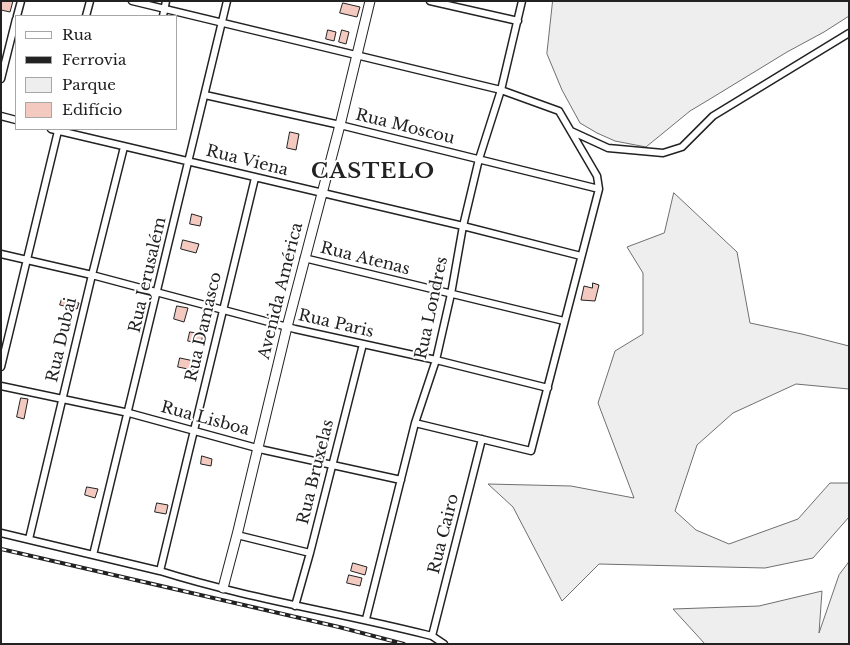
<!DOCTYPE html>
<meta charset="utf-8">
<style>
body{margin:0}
#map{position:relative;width:850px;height:645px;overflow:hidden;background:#fff;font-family:"Libre Baskerville",serif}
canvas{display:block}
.frame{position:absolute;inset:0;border:2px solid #222;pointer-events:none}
.legend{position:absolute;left:15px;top:15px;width:162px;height:115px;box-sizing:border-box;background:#fff;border:1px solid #a7a7a7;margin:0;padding:6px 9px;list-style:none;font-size:15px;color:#222}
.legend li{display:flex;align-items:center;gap:10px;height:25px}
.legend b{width:25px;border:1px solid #a7a7a7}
</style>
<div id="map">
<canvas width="850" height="645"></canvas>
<div class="frame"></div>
<ul class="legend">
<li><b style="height:6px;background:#fff"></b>Rua</li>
<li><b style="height:6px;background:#222"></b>Ferrovia</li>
<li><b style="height:14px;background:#eee"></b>Parque</li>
<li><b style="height:14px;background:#f3c9c0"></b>Edifício</li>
</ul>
</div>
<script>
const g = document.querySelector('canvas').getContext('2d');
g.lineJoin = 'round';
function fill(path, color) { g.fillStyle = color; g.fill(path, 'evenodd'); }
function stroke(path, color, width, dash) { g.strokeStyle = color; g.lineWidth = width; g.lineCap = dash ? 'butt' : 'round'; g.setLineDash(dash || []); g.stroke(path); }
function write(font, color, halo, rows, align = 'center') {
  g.font = font + ' "Libre Baskerville",serif'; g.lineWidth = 4; g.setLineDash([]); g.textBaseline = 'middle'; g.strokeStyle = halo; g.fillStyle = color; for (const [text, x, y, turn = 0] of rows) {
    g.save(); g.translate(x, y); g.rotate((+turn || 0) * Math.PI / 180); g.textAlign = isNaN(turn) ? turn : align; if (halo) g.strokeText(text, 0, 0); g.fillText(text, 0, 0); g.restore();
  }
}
const green = new Path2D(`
 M 553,1 L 849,1 L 849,16 L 824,32 L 787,52 L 710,99 L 690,111 L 646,147 L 615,141 L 597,133 L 580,123 L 562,90 L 547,54 Z
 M 674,193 L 737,252 L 750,323 L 802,334 L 849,346 L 849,389 L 796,384 L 733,413 L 697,445 L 675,511 L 696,530 L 729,544 L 798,519 L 830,483 L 849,483 L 849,517 L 813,558 L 765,568 L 599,564 L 562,601 L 513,507 L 488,484 L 571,486 L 634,498 L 598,403 L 615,351 L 643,334 L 643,273 L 627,247 L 664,233 Z
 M 849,562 L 849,644 L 705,644 L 673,609 L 759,606 L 822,591 L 819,633 L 839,575 Z`);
const building = new Path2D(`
 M 1,1 L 13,1 L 10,12 L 1,10 Z
 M 343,3 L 360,7 L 357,17 L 340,13 Z
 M 328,30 L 336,32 L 334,41 L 326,39 Z
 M 342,30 L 349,32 L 346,44 L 339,42 Z
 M 290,132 L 299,134 L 296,150 L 287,148 Z
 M 192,214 L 202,217 L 200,226 L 190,224 Z
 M 183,240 L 199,244 L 196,253 L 181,249 Z
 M 593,283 L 599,285 L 595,301 L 581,300 L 584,286 L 592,288 Z
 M 62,299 L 79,303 L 77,309 L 60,305 Z
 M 177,306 L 188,308 L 184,322 L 174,319 Z
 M 190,332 L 203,334 L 201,344 L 188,341 Z
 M 180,358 L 194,361 L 193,370 L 178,367 Z
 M 21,398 L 28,399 L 24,419 L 17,417 Z
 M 202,456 L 212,459 L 211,466 L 201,464 Z
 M 87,487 L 98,489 L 95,498 L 85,495 Z
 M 157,503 L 168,505 L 166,514 L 155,512 Z
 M 353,563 L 367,567 L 365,575 L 351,571 Z
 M 349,575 L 362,578 L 360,586 L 347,583 Z`);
const minor = new Path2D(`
 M 132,1 L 501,90 L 559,111 L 597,176 L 599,189 L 531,451 L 415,423
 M 430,1 L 518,21
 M 17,16 L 21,1
 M 86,16 L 90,1
 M 163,16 L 166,1
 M 1,79 L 16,19
 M 205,95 L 340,125 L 599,189
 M 1,116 L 16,120
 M 51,129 L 463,226 L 581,256
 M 571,131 L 608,148 L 663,153 L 682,147 L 713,116 L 849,33
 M 1,254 L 92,275 L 295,329 L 436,360 L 548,388
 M 304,258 L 564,321
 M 1,367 L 58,131
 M 1,386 L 129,413 L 264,450 L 401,480
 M 1,533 L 160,571 C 246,598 336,612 424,634 L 432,636 L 444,644
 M 237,535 L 310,553
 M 29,539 L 92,275 L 124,147
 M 93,555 L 227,1
 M 160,571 L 255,178
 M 295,606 L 310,553 L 363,344
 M 366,619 L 415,423 L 436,360 L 451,294 L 463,226 L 479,159 L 501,90 L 522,1
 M 432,636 L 482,439`);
const tertiary = new Path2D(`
 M 223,588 L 237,535 L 287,327 L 340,125 L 370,1`);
const rail = new Path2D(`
 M 1,549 L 339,627 L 404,644`);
const streetNames = [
 ["Rua Moscou",405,127,14],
 ["Rua Viena",247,161,14],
 ["Rua Atenas",365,259,14],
 ["Rua Jerusalém",148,275,-77],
 ["Avenida América",281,291,-76],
 ["Rua Londres",432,308,-78],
 ["Rua Paris",336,324,13],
 ["Rua Damasco",204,327,-77],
 ["Rua Dubai",62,340,-77],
 ["Rua Lisboa",205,419,15],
 ["Rua Bruxelas",316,472,-76],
 ["Rua Cairo",444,534,-76]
];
const districtNames = [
 ["CASTELO",373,172]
];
fill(green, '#eee');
stroke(green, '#6f6f6f', 1);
fill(building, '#f3c9c0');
stroke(building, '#222', 1);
stroke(minor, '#222', 9);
stroke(tertiary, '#222', 11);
stroke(minor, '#fff', 6);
stroke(tertiary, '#fff', 9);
stroke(rail, '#222', 4);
stroke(rail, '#fff', 2, [5.5]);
write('16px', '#222', '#fff', streetNames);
g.letterSpacing = '1px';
write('bold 21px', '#222', '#fff', districtNames);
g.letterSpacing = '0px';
</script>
